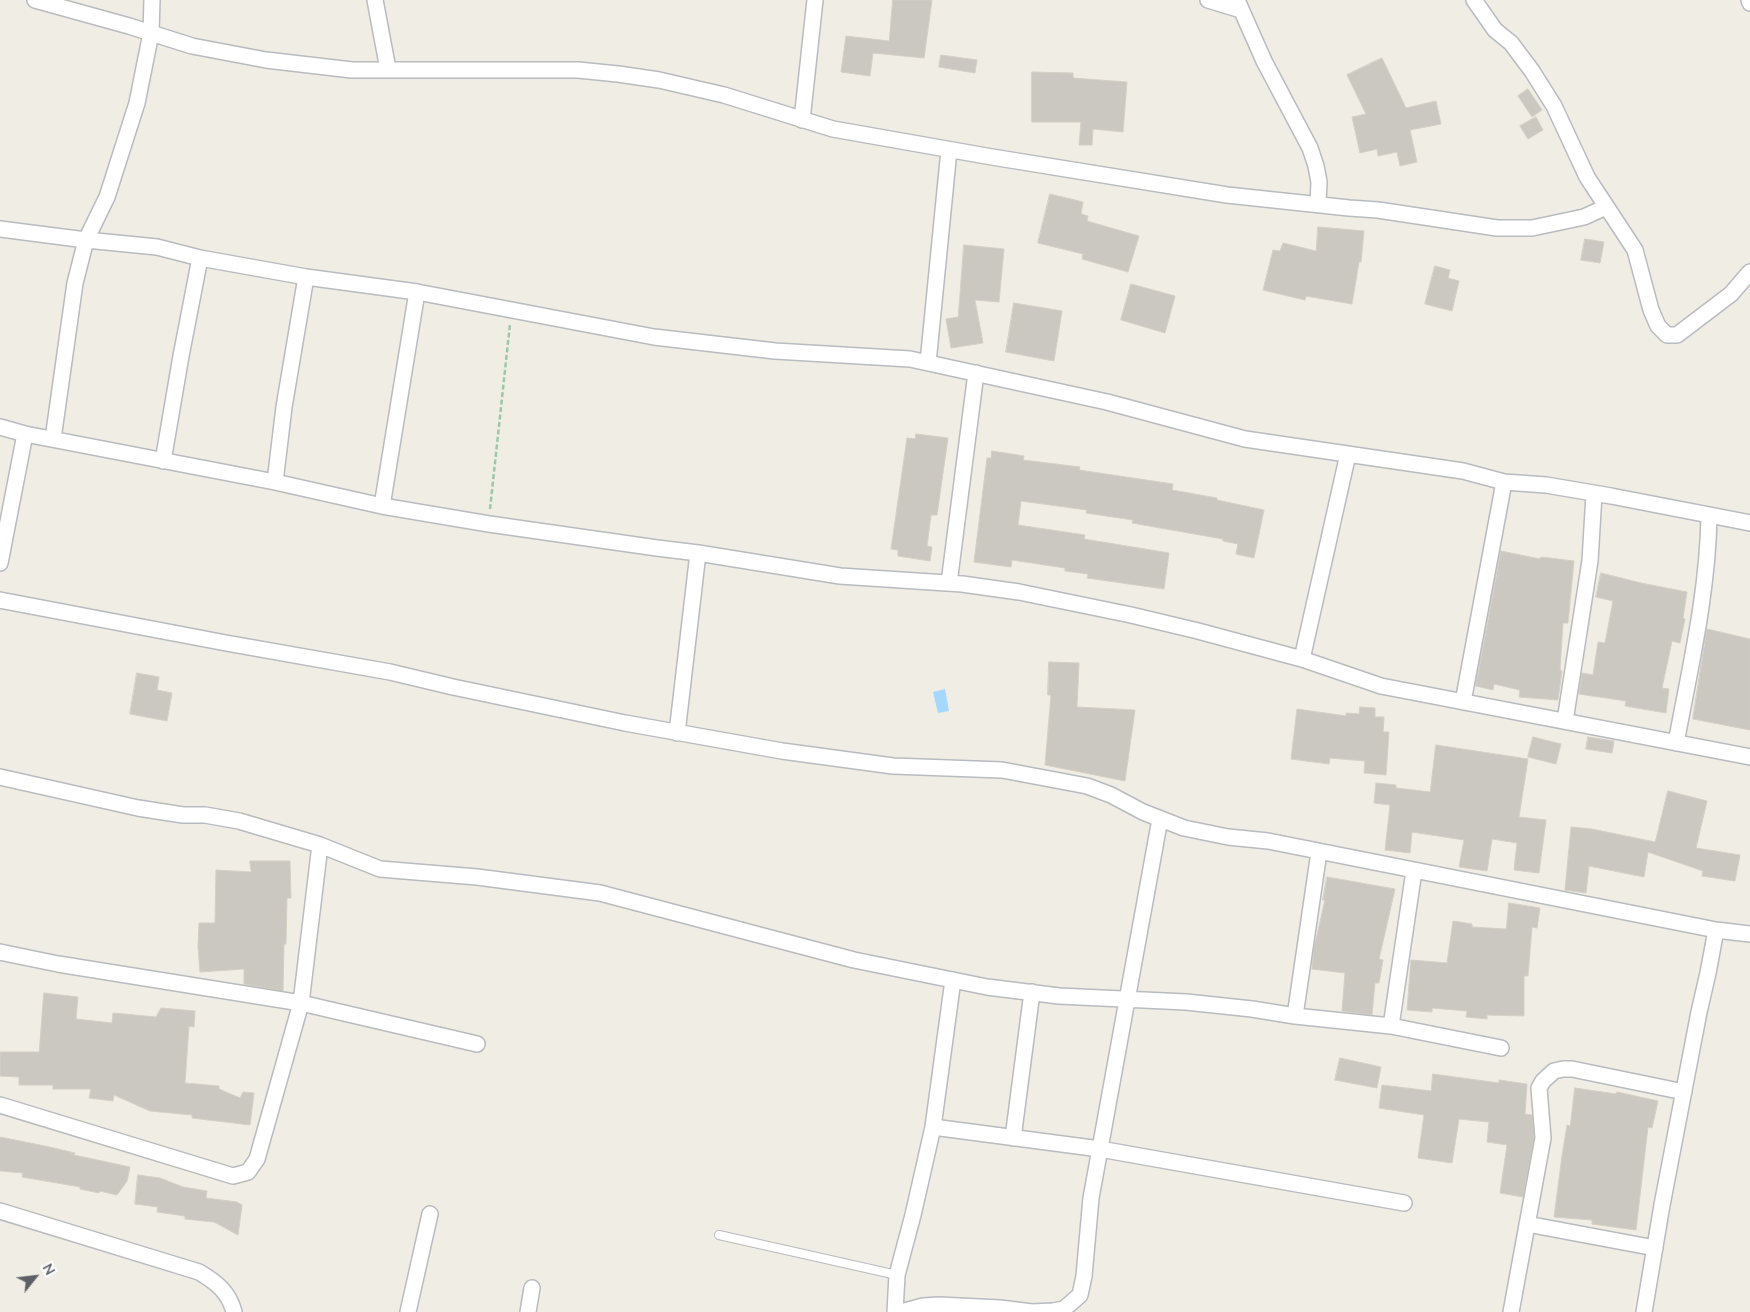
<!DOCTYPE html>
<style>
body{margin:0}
#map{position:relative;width:1750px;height:1312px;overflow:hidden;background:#f0ede5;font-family:"Nunito Sans",sans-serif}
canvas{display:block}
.north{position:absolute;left:10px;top:1252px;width:50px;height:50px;-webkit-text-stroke:4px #fff;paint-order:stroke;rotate:61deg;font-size:14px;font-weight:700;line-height:20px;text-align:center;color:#5d6166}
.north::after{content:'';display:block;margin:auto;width:18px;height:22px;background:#5d6166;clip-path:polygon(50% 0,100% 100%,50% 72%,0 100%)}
</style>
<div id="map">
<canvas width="1750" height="1312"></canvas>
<div class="north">N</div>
</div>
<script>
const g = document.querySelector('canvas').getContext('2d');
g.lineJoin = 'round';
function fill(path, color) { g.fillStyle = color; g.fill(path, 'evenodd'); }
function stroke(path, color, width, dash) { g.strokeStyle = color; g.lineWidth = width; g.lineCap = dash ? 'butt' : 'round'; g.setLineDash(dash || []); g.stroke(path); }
const water = new Path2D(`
 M 945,689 L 949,711 L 938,713 L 933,692 Z`);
const building = new Path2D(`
 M 893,0 L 932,0 L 924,58 L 873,53 L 870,76 L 841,72 L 846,36 L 889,41 Z
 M 941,55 L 977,60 L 975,73 L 939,67 Z
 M 1382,58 L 1406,108 L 1436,101 L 1441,124 L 1410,130 L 1417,162 L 1400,166 L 1397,152 L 1378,156 L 1377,149 L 1360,153 L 1352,117 L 1366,114 L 1347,75 Z
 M 1032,72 L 1073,73 L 1073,78 L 1127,82 L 1123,132 L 1093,129 L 1092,145 L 1079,145 L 1081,122 L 1032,122 Z
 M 1528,89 L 1542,110 L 1532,117 L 1518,96 Z
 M 1536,117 L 1543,130 L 1528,139 L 1520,126 Z
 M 1050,194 L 1083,202 L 1081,214 L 1088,216 L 1087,221 L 1139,236 L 1128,272 L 1082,259 L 1083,254 L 1038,243 Z
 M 1318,227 L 1364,231 L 1361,262 L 1359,262 L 1352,304 L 1306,296 L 1305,300 L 1263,290 L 1273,250 L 1280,251 L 1283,243 L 1316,251 Z
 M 1585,239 L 1604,242 L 1600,263 L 1581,260 Z
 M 964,245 L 1004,249 L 999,302 L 975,300 L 983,343 L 951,348 L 946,319 L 958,317 Z
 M 1435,266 L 1450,270 L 1448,278 L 1459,281 L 1452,311 L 1425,304 Z
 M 1131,284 L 1175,296 L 1165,333 L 1121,320 Z
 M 1014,303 L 1062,311 L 1054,361 L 1006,352 Z
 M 916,434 L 948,438 L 937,515 L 931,515 L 927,546 L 932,547 L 930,561 L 898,556 L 898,550 L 891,549 L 907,438 L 915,439 Z
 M 992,451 L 1024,456 L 1023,460 L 1080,467 L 1079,470 L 1173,484 L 1172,490 L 1217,498 L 1217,500 L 1264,510 L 1254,558 L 1236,554 L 1238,544 L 1223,541 L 1223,539 L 1132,523 L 1133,520 L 1086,513 L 1087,510 L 1021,501 L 1018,525 L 1085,535 L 1084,539 L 1169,553 L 1164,589 L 1087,578 L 1088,574 L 1065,571 L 1065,568 L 1012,560 L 1011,567 L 974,562 L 987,458 L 991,458 Z
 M 1501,551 L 1540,559 L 1541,557 L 1574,561 L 1568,623 L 1563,623 L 1560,670 L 1562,671 L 1558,700 L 1519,697 L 1520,690 L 1494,684 L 1493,690 L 1476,686 Z
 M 1601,573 L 1641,583 L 1687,592 L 1683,618 L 1685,619 L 1680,643 L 1672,641 L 1662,688 L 1669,689 L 1666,713 L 1625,706 L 1626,701 L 1579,694 L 1582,673 L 1593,675 L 1598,642 L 1605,643 L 1613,601 L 1596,597 Z
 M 1707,629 L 1750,639 L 1750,730 L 1693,719 Z
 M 1049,662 L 1079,663 L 1077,707 L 1135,710 L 1125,781 L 1045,765 L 1051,695 L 1048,695 Z
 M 137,673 L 159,677 L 157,690 L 172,693 L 167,721 L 130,714 Z
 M 1360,707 L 1375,708 L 1375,717 L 1384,717 L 1383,732 L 1389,732 L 1386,775 L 1364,773 L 1365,761 L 1330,758 L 1329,764 L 1291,759 L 1297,709 L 1346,716 L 1346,713 L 1359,714 Z
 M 1533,737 L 1561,744 L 1556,764 L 1528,757 Z
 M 1588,737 L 1614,741 L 1612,753 L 1586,749 Z
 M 1436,745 L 1528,759 L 1519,817 L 1546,820 L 1539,873 L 1514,870 L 1517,843 L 1492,839 L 1487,871 L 1459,867 L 1464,840 L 1412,832 L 1410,853 L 1385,850 L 1390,805 L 1374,803 L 1376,783 L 1396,785 L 1396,788 L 1430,792 Z
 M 1668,791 L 1707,801 L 1696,848 L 1740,855 L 1735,881 L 1702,876 L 1703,871 L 1648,852 L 1644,877 L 1589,866 L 1586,893 L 1565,890 L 1571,827 L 1592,829 L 1655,842 Z
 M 250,861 L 290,861 L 291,898 L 287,898 L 286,944 L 284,944 L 283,991 L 244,984 L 244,969 L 200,972 L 198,947 L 199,923 L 215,923 L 216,870 L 251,872 Z
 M 1327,877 L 1395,889 L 1379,959 L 1383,960 L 1379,983 L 1375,983 L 1372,1015 L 1342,1011 L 1345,973 L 1312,969 L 1314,948 L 1325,900 L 1323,900 Z
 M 1509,903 L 1540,908 L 1537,928 L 1532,927 L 1528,976 L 1524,976 L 1524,1016 L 1487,1015 L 1487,1019 L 1466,1017 L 1467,1011 L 1432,1008 L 1432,1012 L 1407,1010 L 1411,960 L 1447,963 L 1453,921 L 1472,924 L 1472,927 L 1506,929 Z
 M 44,993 L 78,997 L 76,1019 L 112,1023 L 113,1013 L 156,1017 L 161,1008 L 195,1011 L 194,1027 L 189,1026 L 185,1083 L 219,1086 L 219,1089 L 240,1098 L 243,1092 L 254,1093 L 250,1125 L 192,1118 L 192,1115 L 150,1111 L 114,1095 L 113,1101 L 89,1098 L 91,1089 L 53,1089 L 53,1085 L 19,1085 L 19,1077 L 0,1076 L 0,1052 L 39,1052 Z
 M 1340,1058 L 1381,1067 L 1377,1088 L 1335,1080 Z
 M 1433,1074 L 1499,1083 L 1499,1080 L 1527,1084 L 1525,1114 L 1532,1115 L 1534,1137 L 1523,1197 L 1500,1193 L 1507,1145 L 1487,1142 L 1489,1122 L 1459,1119 L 1452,1163 L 1418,1158 L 1424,1115 L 1379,1108 L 1382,1085 L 1431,1091 Z
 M 1575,1088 L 1616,1094 L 1617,1092 L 1658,1101 L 1652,1128 L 1648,1127 L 1636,1230 L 1592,1224 L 1592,1220 L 1554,1217 L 1562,1156 L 1567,1125 L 1570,1126 Z
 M 0,1137 L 45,1146 L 75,1153 L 74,1155 L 130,1167 L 127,1181 L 117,1195 L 100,1191 L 99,1193 L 80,1189 L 80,1187 L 22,1177 L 23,1173 L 0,1171 Z
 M 138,1175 L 160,1178 L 183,1187 L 207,1191 L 206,1198 L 237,1202 L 242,1205 L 238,1235 L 214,1222 L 185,1219 L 185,1216 L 157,1212 L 158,1207 L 135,1204 Z`);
const path = new Path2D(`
 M 490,509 L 510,324`);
const service = new Path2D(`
 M 719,1235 L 897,1275`);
const minor = new Path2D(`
 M 35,0 L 129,26 L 192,46 L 266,60 L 352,70 L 578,70 L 618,74 L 659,80 L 724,95 L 833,129 L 992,157 L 1227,195 L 1349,208 L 1378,210 L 1497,228 L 1532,228 L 1584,217 L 1606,207
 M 375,0 L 388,69
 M 1208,0 L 1241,10
 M 1237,0 L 1264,61 L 1310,148 L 1316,166 L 1319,182 L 1318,204
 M 1474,0 L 1495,30 L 1511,43 L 1532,71 L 1554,106 L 1587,177 L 1635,250 L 1651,310 L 1658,326 L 1667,335 L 1677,335 L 1731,294 L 1750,272
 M 1749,0 L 1750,3
 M 802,120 L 815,0
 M 0,229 L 86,240 L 157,247 L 200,258 L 306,277 L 417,292 L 654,337 L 775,351 L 910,359 L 1107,402 L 1245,439 L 1463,471 L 1504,482 L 1546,485 L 1611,496 L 1750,523
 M 928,363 L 949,150
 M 0,427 L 25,434 L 275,482 L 382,506 L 489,524 L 657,548 L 698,553 L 840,576 L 962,584 L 1019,592 L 1131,615 L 1198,631 L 1302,659 L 1381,686 L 1750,757
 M 53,439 L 75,283 L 86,240 L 107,197 L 137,103 L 151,33 L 152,0
 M 163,461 L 181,356 L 200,258
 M 275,482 L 284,407 L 306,277
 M 382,506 L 417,292
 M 0,563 L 25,434
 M 949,583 L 976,373
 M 0,600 L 226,643 L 390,672 L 453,687 L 625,723 L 782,751 L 893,766 L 1002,770 L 1087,786 L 1111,795 L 1143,812 L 1184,828 L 1228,837 L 1268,841 L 1716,930 L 1750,934
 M 1302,659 L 1348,454
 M 1463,702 L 1504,482
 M 1565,721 L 1590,561 L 1594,494
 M 677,733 L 698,553
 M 1676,743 C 1690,668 1708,592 1709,515
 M 0,777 L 138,808 L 183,815 L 205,815 L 239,821 L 320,845 L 380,869 L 477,877 L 600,893 L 854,960 L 987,987 L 1059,996 L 1186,1002 L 1252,1009 L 1295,1016 L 1391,1026 L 1501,1048
 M 0,952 L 58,964 L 301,1003 L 477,1044
 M 1295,1016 L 1319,852
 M 1391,1026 L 1414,871
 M 0,1105 L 233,1176 L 248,1172 L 257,1159 L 301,1003 L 320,845
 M 933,1127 L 1100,1149 L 1404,1203
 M 1013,1138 L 1032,992
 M 0,1211 L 199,1272 C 216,1282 229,1292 234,1312
 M 1527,1224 L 1655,1248
 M 408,1312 L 430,1214
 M 528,1312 L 532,1288
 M 895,1312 L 897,1275 L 913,1215 L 933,1127 L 953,980
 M 901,1312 L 923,1306 L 939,1305 L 1000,1308 L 1032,1312 L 1053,1311 L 1064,1309 L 1080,1295 L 1084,1276 L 1091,1198 L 1160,819
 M 1511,1312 L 1543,1138 L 1539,1088 L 1543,1081 L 1554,1071 L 1563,1069 L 1572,1069 L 1684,1092
 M 1644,1312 L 1662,1205 L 1699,1012 L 1708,973 L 1716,930`);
fill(water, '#a6d8ff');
fill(building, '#cbc8c2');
stroke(building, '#d5cfc3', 1);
stroke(service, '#b8bbbf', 10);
stroke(minor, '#b8bbbf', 18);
stroke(path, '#9ac9a7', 2.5, [5, 2.5]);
stroke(service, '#fff', 8);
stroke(minor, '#fff', 15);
</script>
